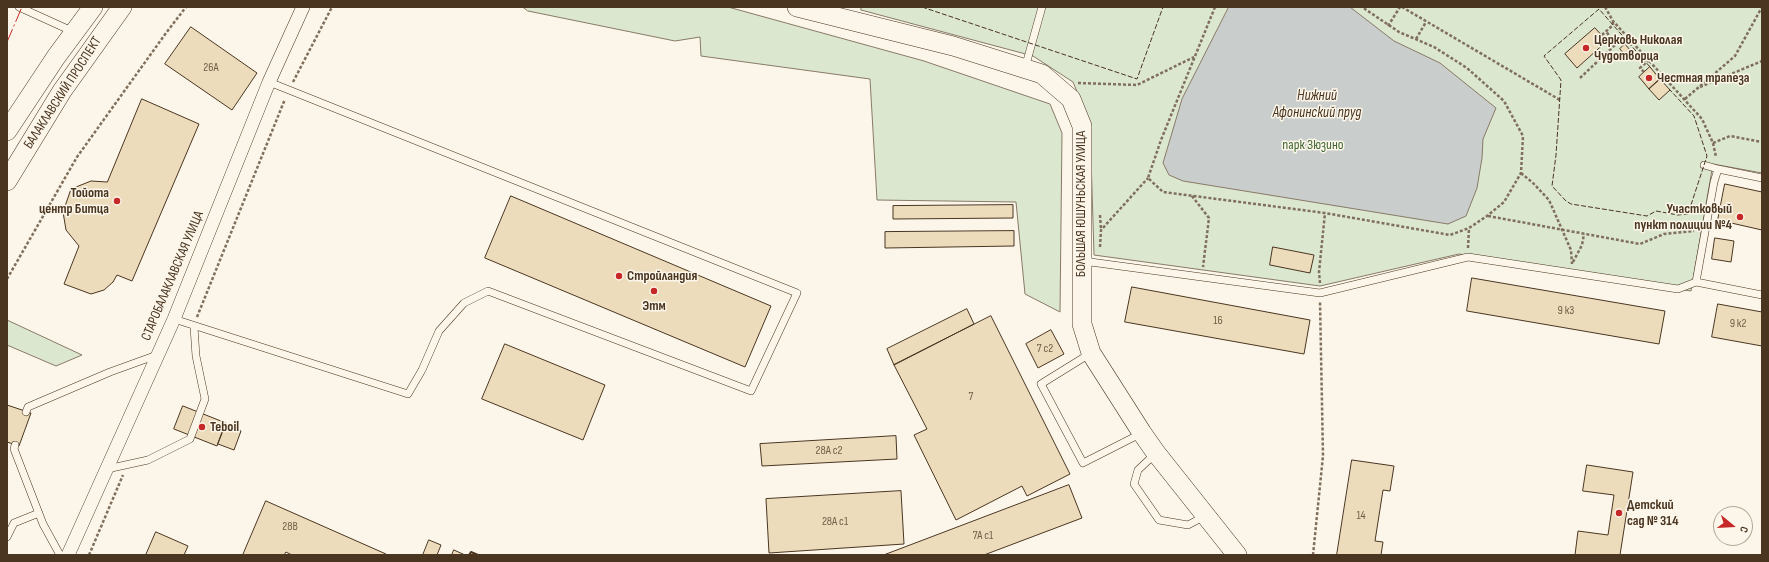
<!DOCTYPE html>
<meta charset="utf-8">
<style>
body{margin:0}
#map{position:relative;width:1769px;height:562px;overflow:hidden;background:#fbf6e9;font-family:"Sofia Sans Condensed",sans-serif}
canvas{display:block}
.frame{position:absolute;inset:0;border:8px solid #4a3520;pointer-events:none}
.north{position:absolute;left:1713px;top:506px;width:40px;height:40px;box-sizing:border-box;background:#fbf6e9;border:1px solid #b4a999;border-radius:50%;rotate:108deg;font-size:11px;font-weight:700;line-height:16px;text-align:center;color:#4a3520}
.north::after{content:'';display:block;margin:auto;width:14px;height:18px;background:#c62828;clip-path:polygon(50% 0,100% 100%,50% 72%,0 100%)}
</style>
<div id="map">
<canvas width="1769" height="562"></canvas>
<div class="frame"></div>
<div class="north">С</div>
</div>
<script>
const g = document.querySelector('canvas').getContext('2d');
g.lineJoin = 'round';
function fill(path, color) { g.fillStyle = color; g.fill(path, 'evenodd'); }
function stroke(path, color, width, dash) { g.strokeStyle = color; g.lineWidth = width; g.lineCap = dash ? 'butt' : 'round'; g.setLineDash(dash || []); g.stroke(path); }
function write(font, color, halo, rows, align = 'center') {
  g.font = font + ' "Sofia Sans Condensed",sans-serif'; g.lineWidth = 3; g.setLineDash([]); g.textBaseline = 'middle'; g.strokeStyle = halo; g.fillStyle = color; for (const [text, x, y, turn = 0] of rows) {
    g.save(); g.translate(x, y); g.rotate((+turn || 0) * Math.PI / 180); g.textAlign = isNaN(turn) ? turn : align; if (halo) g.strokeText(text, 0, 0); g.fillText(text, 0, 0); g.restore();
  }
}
const green = new Path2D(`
 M 523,7 L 728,7 L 924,61 L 1050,104 L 1062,133 L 1060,312 L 1025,294 L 1016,202 L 877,200 L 870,79 L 701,56 L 700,37 L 675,41 L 528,11 Z
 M 862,7 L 1762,7 L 1762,173 L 1713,164 L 1691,291 L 1459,254 L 1320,286 L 1094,255 L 1090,123 L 1073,82 L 1033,56 L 861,10 Z
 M 7,320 L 82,355 L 56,366 L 7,345 Z`);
const water = new Path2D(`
 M 1229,7 L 1350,7 L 1394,41 L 1440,63 L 1496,108 L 1483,139 L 1482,158 L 1477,188 L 1466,216 L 1448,224 L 1183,181 L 1169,175 L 1163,163 L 1182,99 Z`);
const building = new Path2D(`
 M 191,27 L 257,73 L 232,110 L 165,64 Z
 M 1595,28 L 1607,41 L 1577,68 L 1565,54 Z
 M 1625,44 L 1635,56 L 1629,60 L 1620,49 Z
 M 1650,67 L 1660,79 L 1649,89 L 1639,77 Z
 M 1660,79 L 1670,90 L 1659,100 L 1649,89 Z
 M 142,99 L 199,124 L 132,281 L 117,275 L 113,282 L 104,290 L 91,294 L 64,284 L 79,246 L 66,230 L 63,212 L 71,189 L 91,181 L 107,182 Z
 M 1725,184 L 1762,192 L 1762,230 L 1718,220 Z
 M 511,196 L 771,306 L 745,367 L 485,258 Z
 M 1013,205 L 1013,218 L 893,219 L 893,206 Z
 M 1014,231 L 1014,246 L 885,248 L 885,232 Z
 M 1715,238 L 1734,241 L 1731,262 L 1712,259 Z
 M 1273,247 L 1314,255 L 1310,273 L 1270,265 Z
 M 1472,278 L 1665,311 L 1659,344 L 1467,311 Z
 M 1132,287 L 1310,320 L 1304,354 L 1125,322 Z
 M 1718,304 L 1762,312 L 1762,346 L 1712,337 Z
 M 967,309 L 974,324 L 894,365 L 887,349 Z
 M 991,316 L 1070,474 L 1027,496 L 1022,486 L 956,520 L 914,435 L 927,429 L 894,365 Z
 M 1051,330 L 1064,354 L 1038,368 L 1026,344 Z
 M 505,344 L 605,385 L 583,440 L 482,399 Z
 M 7,405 L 31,413 L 19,446 L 7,442 Z
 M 183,406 L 226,423 L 217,446 L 174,429 Z
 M 225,425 L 241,431 L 234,450 L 218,444 Z
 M 896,436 L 897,459 L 762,466 L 760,444 Z
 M 1352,460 L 1394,466 L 1390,491 L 1383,490 L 1375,541 L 1383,542 L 1381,555 L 1337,555 Z
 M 1587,465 L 1633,472 L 1620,555 L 1575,555 L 1578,531 L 1608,535 L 1614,495 L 1583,491 Z
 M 1069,485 L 1082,518 L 984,555 L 884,555 Z
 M 901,491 L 904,544 L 769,553 L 766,499 Z
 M 266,501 L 386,554 L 386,555 L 292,555 L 286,552 L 284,555 L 243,555 Z
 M 156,532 L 188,546 L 184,555 L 146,555 Z
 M 429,540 L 441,545 L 437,555 L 423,555 Z
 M 454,550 L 465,555 L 452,555 Z`);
const path = new Path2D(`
 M 1215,7 L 1161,140 L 1148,178 L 1163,192 L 1325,213 L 1450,235 L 1469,228 L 1487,216 L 1504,202 L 1521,173 L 1523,136 L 1504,101 L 1467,68 L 1434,47 L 1399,32 L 1362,7
 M 1402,7 L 1560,100
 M 1605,7 L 1613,21 L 1702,119 L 1713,143 L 1716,157
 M 1388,26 L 1400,7
 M 1602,35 L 1613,25 L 1613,22
 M 1416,39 L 1426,22
 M 1644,72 L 1640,68 L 1649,60
 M 1580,78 L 1615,45 L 1606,31
 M 293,82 L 332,7
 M 1078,83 L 1137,85 L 1194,57
 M 1700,87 L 1762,61
 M 1685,99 L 1735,56 L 1762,7
 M 1713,143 L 1730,136 L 1762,142
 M 1521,173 L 1533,183 L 1549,200 L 1571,250 L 1572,264
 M 1192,196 L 1209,218 L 1203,267
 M 1100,215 L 1101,230
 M 1488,216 L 1640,244 L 1664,234 L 1694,231
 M 1100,247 L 1101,230 L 1148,178
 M 1468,248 L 1469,228
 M 1573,262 L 1582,245 L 1584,234
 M 7,279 L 77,157 L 166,33 L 186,7
 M 1320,283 L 1319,272 L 1325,213
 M 197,317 L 285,99
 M 89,555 L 123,475
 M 1313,555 L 1323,456 L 1320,302`);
const lane = new Path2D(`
 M 19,7 L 74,32
 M 1025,68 L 1042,7
 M 1704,165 L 1718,169
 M 1083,261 L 1320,293 L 1468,257 L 1678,289 L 1696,282 L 1714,182 L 1718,169 L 1762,178
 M 1696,282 L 1762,295
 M 174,319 L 408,394 L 422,370 L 439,331 L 464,303 L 488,291 L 751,391 L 797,293 L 269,82
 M 1091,353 L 1041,384 L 1083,463 L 1140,434
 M 26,412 L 28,407 L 110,372 L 157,355
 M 15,445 L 14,449 L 43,524 L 60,555
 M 1156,453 L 1138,470 L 1134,484 L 1159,520 L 1188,525 L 1205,516
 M 107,469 L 148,460 L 190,439 L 205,399 L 196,356 L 194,327
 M 7,537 L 14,523 L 39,513`);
const street = new Path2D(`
 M 68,555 L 174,319 L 269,82 L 303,7`);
const secondary = new Path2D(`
 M 797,7 L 953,46 L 1042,74 L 1071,99 L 1082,126 L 1082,324 L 1091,353 L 1142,433 L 1156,453 L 1237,555
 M 7,131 L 56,57 L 93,7
 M 7,181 L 62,91 L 122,7`);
const fence = new Path2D(`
 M 922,7 L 1137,79 L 1163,7
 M 1650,67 L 1599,9 L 1544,56 L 1561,80 L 1556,155 L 1552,186 L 1566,201 L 1571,204 L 1647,216 L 1656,211 L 1678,215 L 1688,214 L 1707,156 L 1694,116 L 1670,90`);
const wall = new Path2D(`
 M 469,555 L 471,552 L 478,555`);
const power = new Path2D(`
 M 7,42 L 22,7`);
const markers = [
 [1586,48,4,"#c62828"],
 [1649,78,4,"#c62828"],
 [117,201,4,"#c62828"],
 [1740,217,4,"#c62828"],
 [619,276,4,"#c62828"],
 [654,291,4,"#c62828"],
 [202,427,4,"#c62828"],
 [1619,513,4,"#c62828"]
];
const numberNames = [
 ["26А",211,68],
 ["9 к3",1566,311],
 ["16",1218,321],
 ["9 к2",1738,324],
 ["7 с2",1045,349],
 ["7",971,397],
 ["28А с2",829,451],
 ["14",1361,516],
 ["28А с1",835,522],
 ["28В",290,527],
 ["7А с1",983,536]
];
const poiNames = [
 ["Церковь Николая",1594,40],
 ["Чудотворца",1594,56],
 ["Честная трапеза",1657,78],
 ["Тойота",109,193,"right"],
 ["центр Битца",109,209,"right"],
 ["Участковый",1732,209,"right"],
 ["пункт полиции №4",1732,225,"right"],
 ["Стройландия",627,276],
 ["Этм",654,306,"center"],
 ["Teboil",210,427],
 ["Детский",1627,505],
 ["сад № 314",1627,521]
];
const streetNames = [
 ["БАЛАКЛАВСКИЙ ПРОСПЕКТ",63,93,-57],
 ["БОЛЬШАЯ ЮШУНЬСКАЯ УЛИЦА",1081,204,-90],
 ["СТАРОБАЛАКЛАВСКАЯ УЛИЦА",173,276,-67]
];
const parkNames = [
 ["парк Зюзино",1313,145]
];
const waterNames = [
 ["Нижний",1317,96],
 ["Афонинский пруд",1317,113]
];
fill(green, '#dce7d0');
stroke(green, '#887966', 1);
fill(water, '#c9cecd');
stroke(water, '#887966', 1);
fill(building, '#ecdcbc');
stroke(building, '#4a3520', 1);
stroke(lane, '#4a3520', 8);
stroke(street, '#4a3520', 14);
stroke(secondary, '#4a3520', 20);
stroke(path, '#7f6f5c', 2.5, [3, 2]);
stroke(lane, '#fbf6e9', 7);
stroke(street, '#fbf6e9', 13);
stroke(secondary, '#fbf6e9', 19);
stroke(fence, '#4a3520', 1, [5, 2]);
stroke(wall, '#4a3520', 2);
stroke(power, '#c62828', 1, [14, 3, 2, 3]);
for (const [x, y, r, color] of markers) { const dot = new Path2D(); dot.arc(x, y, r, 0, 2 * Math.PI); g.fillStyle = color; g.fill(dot); stroke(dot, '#fbf6e9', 1.5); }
write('12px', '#725f47', null, numberNames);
write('bold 14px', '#4a3520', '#fbf6e9', poiNames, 'left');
write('14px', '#4a3520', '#fbf6e9', streetNames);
write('14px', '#436837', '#fbf6e9', parkNames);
write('italic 15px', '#4a3520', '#fbf6e9', waterNames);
</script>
